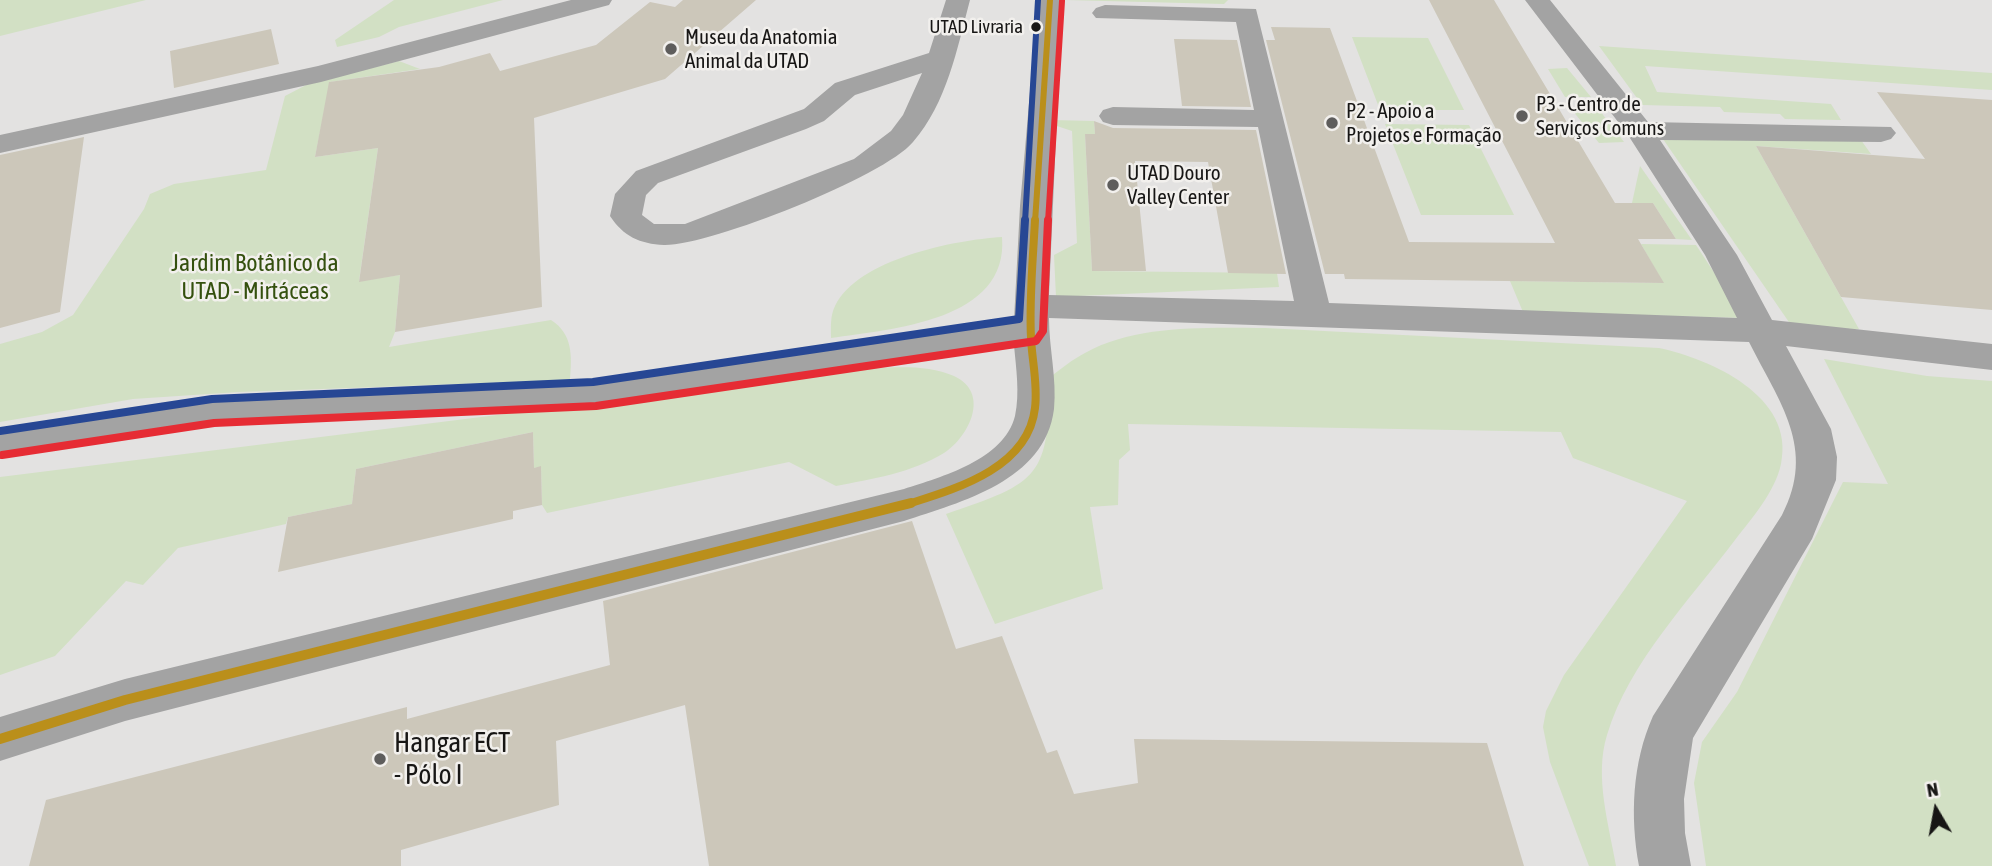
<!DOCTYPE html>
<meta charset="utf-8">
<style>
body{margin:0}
#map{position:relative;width:1992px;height:866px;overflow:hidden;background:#e3e2e1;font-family:"Asap Condensed",sans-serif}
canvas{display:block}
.north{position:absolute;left:1901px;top:775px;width:70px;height:70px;-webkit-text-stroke:5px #f2f0ed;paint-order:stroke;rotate:350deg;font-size:19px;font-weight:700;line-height:28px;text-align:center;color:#171615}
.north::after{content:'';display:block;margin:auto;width:24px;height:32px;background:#171615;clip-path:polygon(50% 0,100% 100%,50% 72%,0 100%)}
</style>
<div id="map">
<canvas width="1992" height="866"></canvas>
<div class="north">N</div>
</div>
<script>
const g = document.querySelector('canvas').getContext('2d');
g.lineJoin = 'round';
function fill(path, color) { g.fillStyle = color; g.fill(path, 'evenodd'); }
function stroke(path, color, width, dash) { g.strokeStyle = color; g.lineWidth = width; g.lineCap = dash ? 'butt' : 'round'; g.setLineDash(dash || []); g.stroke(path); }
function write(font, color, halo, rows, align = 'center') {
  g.font = font + ' "Asap Condensed",sans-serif'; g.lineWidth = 5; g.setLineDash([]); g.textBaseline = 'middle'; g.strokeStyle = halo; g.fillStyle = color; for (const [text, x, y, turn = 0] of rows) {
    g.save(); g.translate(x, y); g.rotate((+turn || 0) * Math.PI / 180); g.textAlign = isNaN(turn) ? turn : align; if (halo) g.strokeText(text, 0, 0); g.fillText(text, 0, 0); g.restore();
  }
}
const green = new Path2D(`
 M 0,0 L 146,0 L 0,36 Z
 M 394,0 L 503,0 L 399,27 L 379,37 L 337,47 L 335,40 Z
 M 1065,0 L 1228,0 L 1224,4 Z
 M 1352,37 L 1428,38 L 1464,110 L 1380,110 Z
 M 1599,46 L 1992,73 L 1992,90 L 1645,66 L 1657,92 L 1831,104 L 1841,120 L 1785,119 L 1780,114 L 1724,112 L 1720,107 L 1642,105 Z
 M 399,61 L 420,69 L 330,82 L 315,157 L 378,148 L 359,281 L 400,275 L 395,332 L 389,347 L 551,320 C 573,334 572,356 570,380 L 239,392 L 133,399 L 0,422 L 0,344 L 42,332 L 73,315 L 144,209 L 150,194 L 174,184 L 266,170 L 285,96 L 308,84 Z
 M 1567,68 L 1591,97 L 1565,97 L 1548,69 Z
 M 1597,107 L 1624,142 L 1599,143 L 1572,110 Z
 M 1051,120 L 1094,121 L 1095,134 L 1085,134 L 1092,271 L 1277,273 L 1279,287 L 1056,297 L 1054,255 L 1077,243 L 1072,131 L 1051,124 Z
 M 1385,124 L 1469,125 L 1514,215 L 1421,215 Z
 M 1663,139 L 1861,140 L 1871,154 L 1756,146 L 1859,329 L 1793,328 Z
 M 1640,166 L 1692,240 L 1676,239 L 1653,203 L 1632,203 Z
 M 1002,237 C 1009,321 892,329 831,338 C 831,327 830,316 835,306 C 858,259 954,240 1002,237 Z
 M 1641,244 L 1696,245 L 1744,318 L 1523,312 L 1510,281 L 1663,283 Z
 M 1265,328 L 1659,348 C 1710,359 1796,396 1781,464 C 1775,492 1752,518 1735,540 C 1690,600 1629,662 1607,735 C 1594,777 1609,824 1616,866 L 1589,866 L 1550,762 L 1543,727 L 1546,711 L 1564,675 L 1687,501 L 1573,458 L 1561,432 L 1128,424 L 1130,450 L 1119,460 L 1118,505 L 1090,507 L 1103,589 L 995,624 L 946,514 C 1041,482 1048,477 1050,377 C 1061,369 1073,359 1085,353 C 1137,324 1208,328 1265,328 Z
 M 1824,359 L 1927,376 L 1992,381 L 1992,866 L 1706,866 L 1694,783 L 1702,742 L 1737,692 L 1843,482 L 1888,484 Z
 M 874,368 C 900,367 930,365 954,376 C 991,393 969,437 944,453 C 912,473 871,479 836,486 L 789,462 L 547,513 L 542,505 L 541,467 L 534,468 L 533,432 L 356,469 L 352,504 L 288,517 L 286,524 L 178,548 L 143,585 L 126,581 L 55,656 L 0,675 L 0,477 Z`);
const building = new Path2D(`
 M 683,0 L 756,0 L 665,79 L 534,118 L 542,307 L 395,332 L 400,275 L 359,282 L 378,148 L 315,157 L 329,82 L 439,67 L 490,53 L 500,71 L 596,45 L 650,2 L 675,7 Z
 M 1429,0 L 1494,0 L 1615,203 L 1653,203 L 1676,239 L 1638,239 L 1664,283 L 1345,279 L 1344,274 L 1325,274 L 1266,40 L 1275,40 L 1271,27 L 1330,28 L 1409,242 L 1555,243 Z
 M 271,29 L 279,64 L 174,88 L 170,51 Z
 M 1174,39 L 1237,40 L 1251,107 L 1182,106 Z
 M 1877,92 L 1992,100 L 1992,310 L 1841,297 L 1756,146 L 1925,159 Z
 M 1094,121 L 1113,128 L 1256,130 L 1286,274 L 1228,273 L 1208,162 L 1135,161 L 1146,271 L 1092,271 L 1085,134 L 1095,134 Z
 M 84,137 L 60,312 L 0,328 L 0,155 Z
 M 533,432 L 534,468 L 541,466 L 542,505 L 513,511 L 513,519 L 278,572 L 288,517 L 352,504 L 356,469 Z
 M 912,521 L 956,649 L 1002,636 L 1047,753 L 1057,750 L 1074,794 L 1138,783 L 1134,739 L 1487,743 L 1524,866 L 709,866 L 685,705 L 556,741 L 559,805 L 401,850 L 401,866 L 29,866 L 46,800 L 407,707 L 407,719 L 610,665 L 603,601 Z`);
const minor = new Path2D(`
 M 571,0 L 612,0 L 609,5 L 321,82 L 0,153 L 0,135 L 318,66 Z
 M 946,0 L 970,0 C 957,49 947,103 913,142 C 884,177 709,246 664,245 C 640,244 623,236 610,216 L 615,194 L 636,171 L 804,109 L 835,83 L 929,53 ZM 922,73 L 903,115 L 891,131 L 854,159 L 685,224 L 654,224 L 642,215 L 646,195 L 658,183 L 806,129 L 824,121 L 855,95 Z
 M 1038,0 L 1062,0 L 1049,295 L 1294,301 L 1258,127 L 1113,125 L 1103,122 L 1099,116 L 1103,110 L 1113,107 L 1254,110 L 1236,22 L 1096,18 L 1092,13 L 1096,8 L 1105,5 L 1256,9 L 1329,303 L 1737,318 L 1705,255 L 1628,135 L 1525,0 L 1550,0 L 1648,122 L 1891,127 L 1896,133 L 1891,139 L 1881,142 L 1660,140 L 1737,255 L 1772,320 L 1992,344 L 1992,370 L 1786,346 L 1831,429 L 1837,457 L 1836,480 L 1812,539 L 1693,738 L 1684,799 L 1685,833 L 1691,866 L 1639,866 C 1630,817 1632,763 1653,716 L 1782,515 C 1817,448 1779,402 1749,342 L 1049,318 C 1049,348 1057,379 1054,409 C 1045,481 961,502 904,521 L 125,721 L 0,761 L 0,717 L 125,679 L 904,489 C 941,477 1004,460 1015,416 C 1020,393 1016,368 1014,345 L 594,407 L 213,425 L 0,458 L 0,428 L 213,397 L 594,381 L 1014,320 L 1020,206 Z`);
const bus1Far2 = new Path2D(`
 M 1035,222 L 1050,0`);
const bus1Far1 = new Path2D(`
 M 905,505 C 955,489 1028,469 1035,408 C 1038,384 1032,361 1031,338 C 1029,299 1033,259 1035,220`);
const bus1 = new Path2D(`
 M 0,739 L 125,700 L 911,503`);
const bus2Far1 = new Path2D(`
 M 1048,222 L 1062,1`);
const bus2 = new Path2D(`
 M 2,455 L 214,423 L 596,406 L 1036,341 L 1043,331 L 1048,220`);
const bus3Far1 = new Path2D(`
 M 1025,222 L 1038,0`);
const bus3 = new Path2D(`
 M 0,431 L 212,399 L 593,382 L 1019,319 L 1025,220`);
const markers = [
 [1036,27,6,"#171615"],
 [671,49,7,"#5e5d5c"],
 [1522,116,7,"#5e5d5c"],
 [1332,123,7,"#5e5d5c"],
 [1113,185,7,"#5e5d5c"],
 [380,759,7,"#5e5d5c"]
];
const farBusnames = [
 ["UTAD Livraria",1023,27]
];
const farPoinames = [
 ["Museu da Anatomia",685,37],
 ["Animal da UTAD",685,61],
 ["P3 - Centro de",1536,104],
 ["Serviços Comuns",1536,128],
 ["P2 - Apoio a",1346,111],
 ["Projetos e Formação",1346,135],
 ["UTAD Douro",1127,173],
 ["Valley Center",1127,197]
];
const parkNames = [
 ["Jardim Botânico da",255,263],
 ["UTAD - Mirtáceas",255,291]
];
const nearPoinames = [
 ["Hangar ECT",394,743],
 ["- Pólo I",394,775]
];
fill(green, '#d2e0c4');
fill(building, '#ccc7ba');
fill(minor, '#a3a3a3');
stroke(bus1Far2, '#ba8f1b', 6);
stroke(bus1Far1, '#ba8f1b', 8);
stroke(bus1, '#ba8f1b', 10);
stroke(bus2Far1, '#e62c34', 6);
stroke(bus2, '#e62c34', 8);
stroke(bus3Far1, '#274794', 6);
stroke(bus3, '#274794', 8);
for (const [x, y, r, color] of markers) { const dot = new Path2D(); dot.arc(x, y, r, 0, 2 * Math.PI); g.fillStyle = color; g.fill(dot); stroke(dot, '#f2f0ed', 2.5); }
write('19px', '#171615', '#f2f0ed', farBusnames, 'right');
write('21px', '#171615', '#f2f0ed', farPoinames, 'left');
write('24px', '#34500e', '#f2f0ed', parkNames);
write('28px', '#171615', '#f2f0ed', nearPoinames, 'left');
</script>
